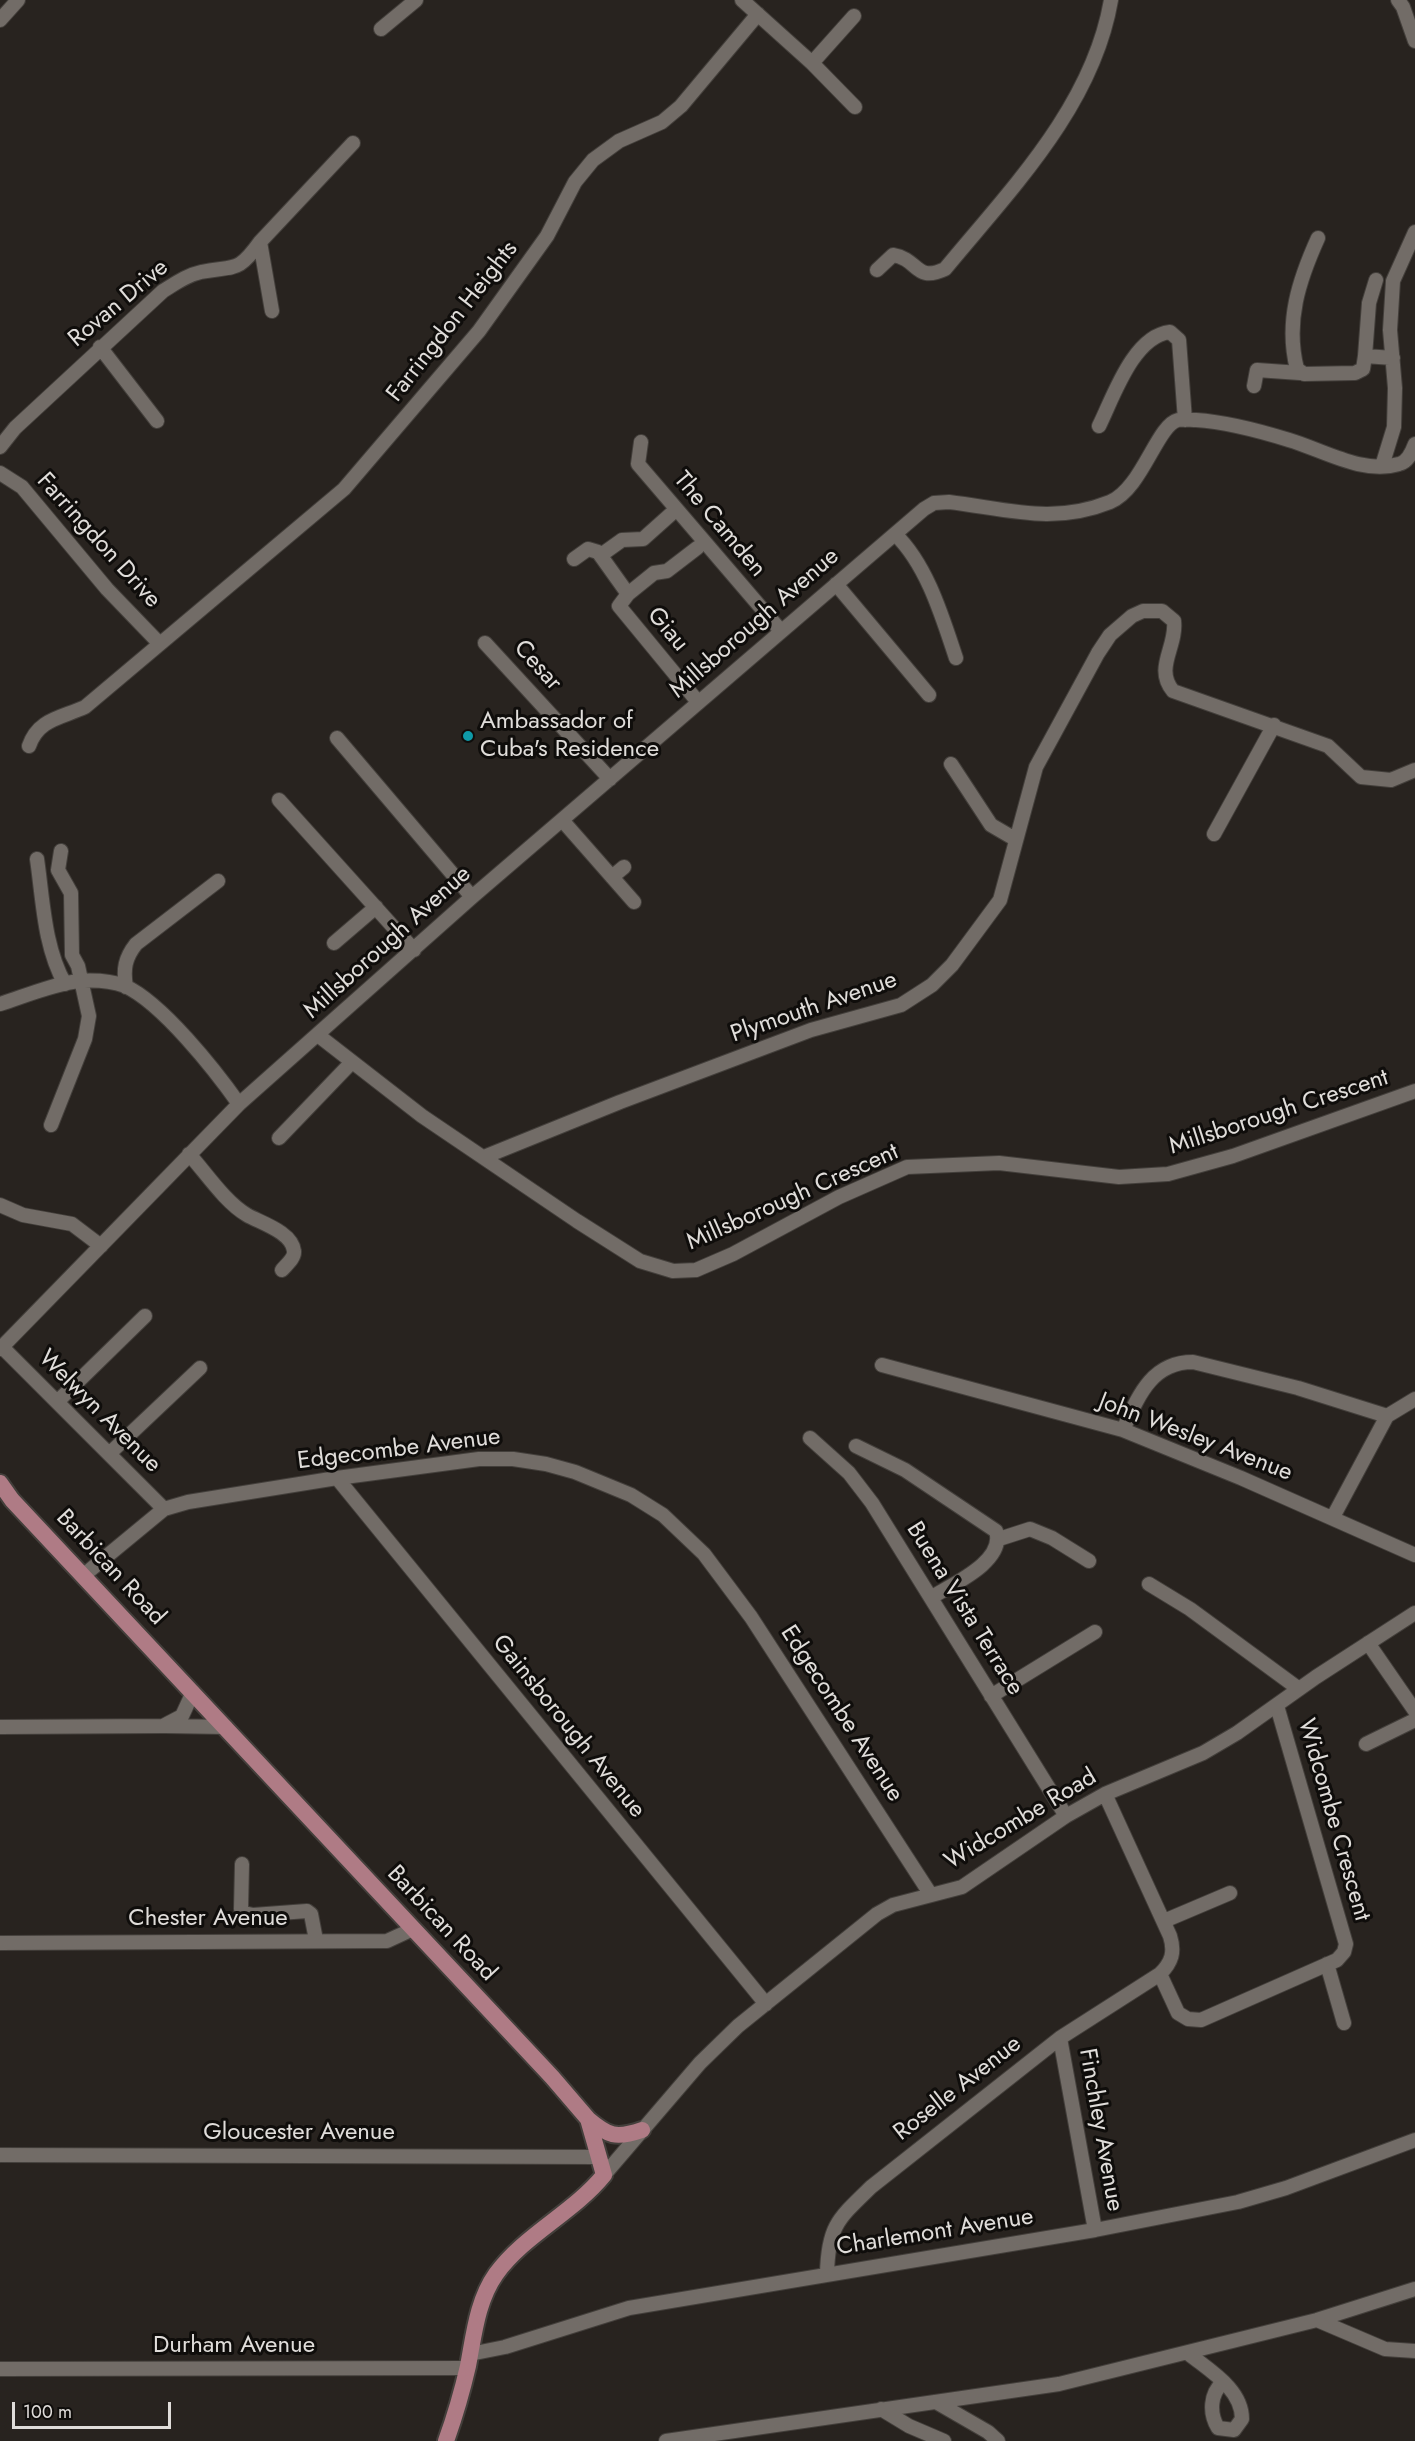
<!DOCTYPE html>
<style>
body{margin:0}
#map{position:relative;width:1415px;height:2441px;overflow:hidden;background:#28231f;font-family:Jost,sans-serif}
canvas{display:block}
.scale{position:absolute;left:12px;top:2402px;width:159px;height:27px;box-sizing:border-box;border:3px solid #e0ddda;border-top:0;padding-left:8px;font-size:18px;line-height:21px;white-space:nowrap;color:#e0ddda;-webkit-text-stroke:4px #0f0d0b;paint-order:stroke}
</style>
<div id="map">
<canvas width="1415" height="2441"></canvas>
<div class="scale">100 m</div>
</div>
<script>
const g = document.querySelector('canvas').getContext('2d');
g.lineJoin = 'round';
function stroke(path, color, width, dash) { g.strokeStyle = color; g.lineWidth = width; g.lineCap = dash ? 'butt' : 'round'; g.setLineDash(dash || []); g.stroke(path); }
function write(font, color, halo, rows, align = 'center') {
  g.font = font + ' Jost,sans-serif'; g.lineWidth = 6; g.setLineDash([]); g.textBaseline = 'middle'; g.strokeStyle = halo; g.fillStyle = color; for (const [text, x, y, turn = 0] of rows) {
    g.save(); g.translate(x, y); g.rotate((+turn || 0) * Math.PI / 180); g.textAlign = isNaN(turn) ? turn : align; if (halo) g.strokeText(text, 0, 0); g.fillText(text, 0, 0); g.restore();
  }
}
const minor = new Path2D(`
 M 742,0 L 812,63 L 855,107
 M 1398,0 L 1403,7 L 1415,41
 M 0,20 L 18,0
 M 381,29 L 416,0
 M 812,63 L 854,16
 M 1318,238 C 1299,280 1285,322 1297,369 L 1304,374 L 1355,373 L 1363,369 L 1365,356 L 1393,358
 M 260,242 L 272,311
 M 877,270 L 893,255 C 919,259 915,283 945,269 C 1011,189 1093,106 1111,0
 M 100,347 L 157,421
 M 1365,356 L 1369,303 L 1376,280
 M 1254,386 L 1257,370 L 1300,373
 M 1099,426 C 1113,398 1133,336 1170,332 L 1179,340 L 1185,420
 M 641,442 L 638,464 L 781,631
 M 0,447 L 15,428 L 163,291 C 176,283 187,275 201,272 C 235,265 237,274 260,242 L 353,143
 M 1382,466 L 1394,427 L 1395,388 L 1390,330 L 1393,281 L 1415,232
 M 0,473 L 22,487 L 107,589 L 159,643
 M 895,534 C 927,565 942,616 956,658
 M 697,548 L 667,571 L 654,573 L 628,594 L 619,606 L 698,702
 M 601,555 L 622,540 L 643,539 L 671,514
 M 574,559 L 588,549 L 598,552 L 628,594
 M 836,584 L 929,695
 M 485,643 L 610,779
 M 337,738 L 472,897
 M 29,746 C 38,719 61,718 85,707 L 344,489 L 479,331 L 547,236 L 575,182 L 593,160 L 619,141 L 662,122 L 681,106 L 758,14
 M 951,764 L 991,825 L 1015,839
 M 279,800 L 414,950
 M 562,820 L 634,902
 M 1214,834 L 1274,725
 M 37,859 C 43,900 44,947 65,984
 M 612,877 L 624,867
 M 334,943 L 376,907
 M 126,987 C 123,969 125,958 136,944 L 218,881
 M 0,1004 C 25,996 53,984 79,981 C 94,980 111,981 125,986 C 162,1003 215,1070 239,1104
 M 319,1036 L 422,1116 L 577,1221 L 640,1261 L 673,1271 L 696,1270 L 733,1254 L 839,1197 L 907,1167 L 999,1163 L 1119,1177 L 1168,1174 L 1233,1156 L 1415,1091
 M 51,1125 L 85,1039 L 89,1016 L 78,966 L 72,955 L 71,893 L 58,870 L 61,851
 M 279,1138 L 351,1063
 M 189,1154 C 206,1173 225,1202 247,1215 C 261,1223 292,1232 294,1251 C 295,1258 286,1265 282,1270
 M 484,1157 L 620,1102 L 811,1030 L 901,1005 L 932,985 L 952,965 L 1000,900 L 1036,767 L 1098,653 L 1110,635 L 1132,616 L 1143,611 L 1162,611 L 1174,621 C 1177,647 1154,668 1173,691 L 1328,746 L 1361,777 L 1391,780 L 1415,770
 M 0,1205 L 23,1215 L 72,1224 L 101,1246
 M 2,1347 L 164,1509
 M 0,1349 L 239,1104 L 472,897 L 924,509 L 934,503 L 949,502 C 1007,509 1053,525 1110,502 C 1142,489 1157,425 1178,420 C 1183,419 1191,420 1196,420 C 1227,422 1260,431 1289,440 C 1323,450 1363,475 1399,464 C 1408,462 1412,452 1415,444
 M 882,1365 L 1123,1430 L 1241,1478 L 1415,1555
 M 57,1402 L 145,1316
 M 1387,1416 L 1415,1399
 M 1123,1430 C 1138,1397 1151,1362 1193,1362 L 1298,1388 L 1387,1416
 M 810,1438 L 849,1473 L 872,1503 L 1066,1816
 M 856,1446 L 905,1470 L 996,1531 C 1006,1561 953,1584 932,1597
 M 109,1454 L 200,1368
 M 337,1478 L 766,2004
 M 1333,1517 L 1387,1416
 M 999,1539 L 1030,1529 L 1052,1538 L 1089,1561
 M 84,1575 L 164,1509 L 188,1502 L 337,1478 L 479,1459 L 513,1459 L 546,1464 L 575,1472 L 631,1495 L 663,1515 L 704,1554 L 751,1617 L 931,1895
 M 1149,1584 L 1190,1609 L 1299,1689
 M 1368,1643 L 1415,1711
 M 991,1696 L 1095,1632
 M 165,1726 L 226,1727
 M 0,1727 L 163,1726 L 182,1716 L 193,1692
 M 1366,1744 L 1415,1720
 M 1105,1794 L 1170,1936 C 1175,1952 1172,1962 1160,1974 L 1178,2013 L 1188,2019 L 1201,2020 L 1337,1960 L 1344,1952 L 1346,1944 L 1277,1706
 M 242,1864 L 241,1909 L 244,1913 L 253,1915 L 307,1911 L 311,1914 L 316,1940
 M 1164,1921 L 1230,1893
 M 0,1943 L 387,1941 L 413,1929
 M 1327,1964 L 1344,2023
 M 1060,2038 L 1095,2230
 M 0,2155 L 598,2157
 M 604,2175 L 700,2063 L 738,2026 L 877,1914 L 893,1905 L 962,1887 L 1066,1816 L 1105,1794 L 1203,1753 L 1237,1733 L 1316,1677 L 1415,1613
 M 827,2274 C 828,2226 838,2219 871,2187 L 1060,2038 L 1160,1974
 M 1317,2320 L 1385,2349 L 1415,2351
 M 470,2354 L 505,2347 L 629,2308 L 1095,2230 L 1238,2202 L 1286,2188 L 1415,2140
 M 1189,2354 C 1210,2371 1242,2389 1242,2419 L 1234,2430 L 1218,2428 C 1209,2413 1210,2394 1223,2382
 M 0,2369 L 467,2368
 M 936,2402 L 988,2432 L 998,2441
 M 881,2409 L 909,2426 L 944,2441
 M 666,2441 L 1059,2384 L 1317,2320 L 1415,2289`);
const major = new Path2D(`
 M 0,1483 L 12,1500 L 552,2077 L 588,2119 L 604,2175 C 573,2213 524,2235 496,2274 C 477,2301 474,2335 468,2366 C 462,2392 455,2416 446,2441
 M 588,2119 C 608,2136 616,2139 642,2130`);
const markers = [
 [468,736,6,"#0f9aa8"]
];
const streetNames = [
 ["Rovan Drive",119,304,-40],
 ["Farringdon Heights",453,322,-52],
 ["The Camden",719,525,50],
 ["Farringdon Drive",98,541,48],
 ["Millsborough Avenue",755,624,-41],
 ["Giau",667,630,50],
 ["Cesar",537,666,48],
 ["Millsborough Avenue",388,943,-42],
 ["Plymouth Avenue",814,1008,-19],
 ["Millsborough Crescent",1279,1113,-18],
 ["Millsborough Crescent",793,1198,-24],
 ["Welwyn Avenue",99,1412,45],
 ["John Wesley Avenue",1195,1438,21],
 ["Edgecombe Avenue",399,1450,-7],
 ["Barbican Road",110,1568,47],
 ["Buena Vista Terrace",964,1609,58],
 ["Edgecombe Avenue",841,1714,57],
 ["Gainsborough Avenue",568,1727,51],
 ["Widcombe Road",1021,1820,-31],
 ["Widcombe Crescent",1333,1820,74],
 ["Chester Avenue",208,1919],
 ["Barbican Road",441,1924,47],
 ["Roselle Avenue",958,2089,-38],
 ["Finchley Avenue",1100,2130,80],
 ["Gloucester Avenue",299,2133],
 ["Charlemont Avenue",935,2233,-9],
 ["Durham Avenue",234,2346]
];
const poiNames = [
 ["Ambassador of",480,722],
 ["Cuba's Residence",480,750]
];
stroke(minor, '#433f3b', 16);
stroke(major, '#433f3b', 20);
stroke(minor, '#726c67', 14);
stroke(major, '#af7b85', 16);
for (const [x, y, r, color] of markers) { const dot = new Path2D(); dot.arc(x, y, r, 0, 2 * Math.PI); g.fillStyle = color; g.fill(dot); stroke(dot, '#0f0d0b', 2); }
write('24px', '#e0ddda', '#0f0d0b', streetNames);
write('24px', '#e0ddda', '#0f0d0b', poiNames, 'left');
</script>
